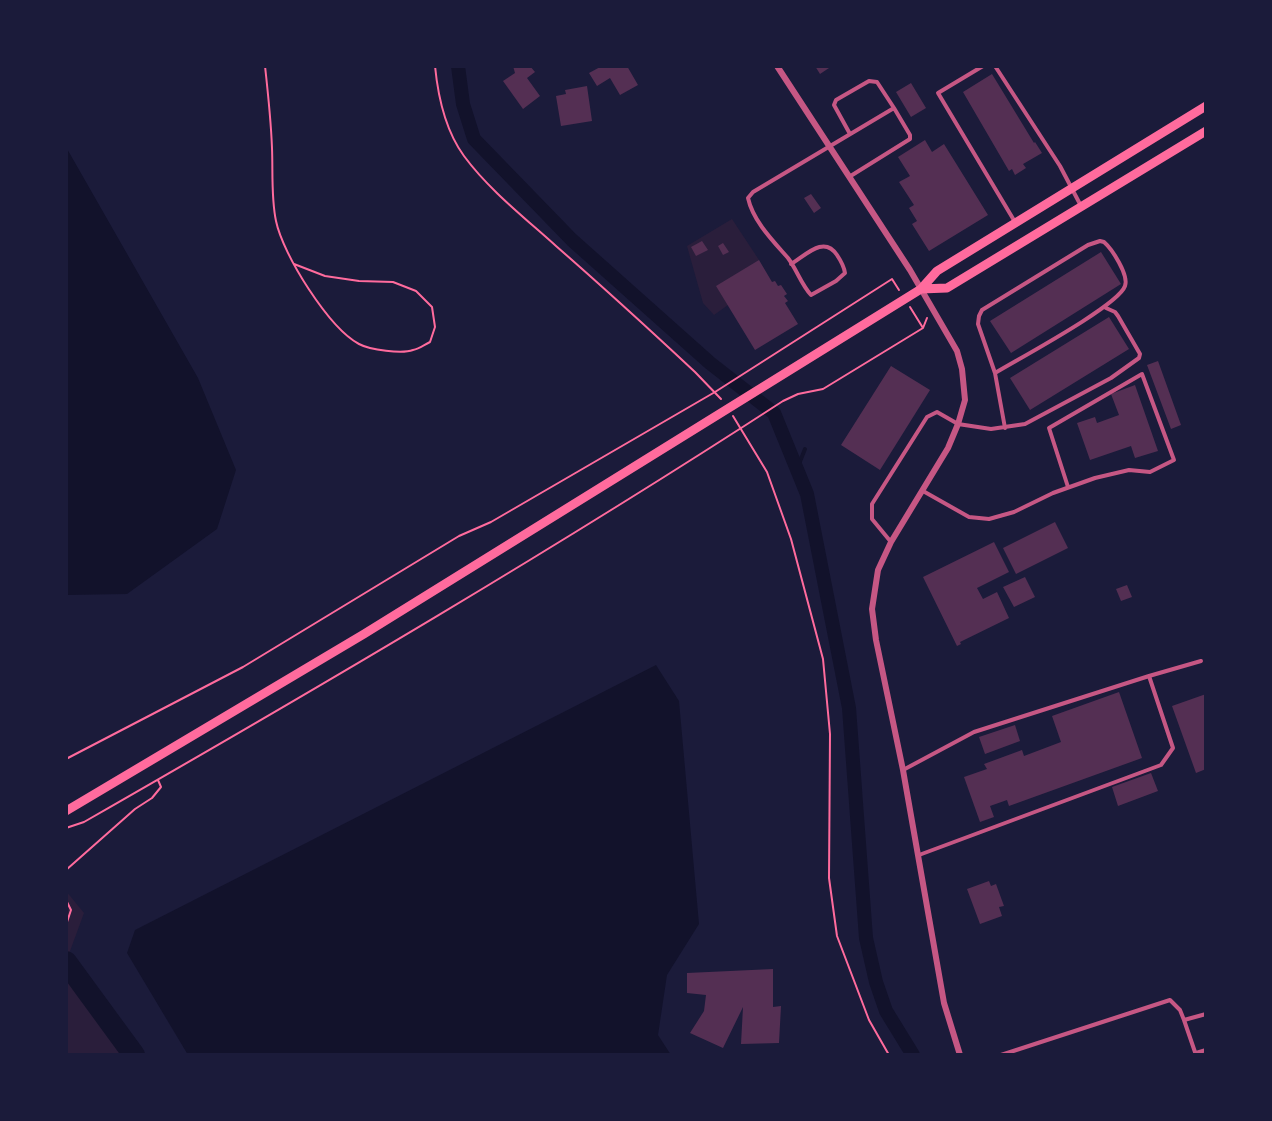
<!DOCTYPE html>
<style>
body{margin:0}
#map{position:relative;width:1272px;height:1121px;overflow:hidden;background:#1b1b3a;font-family:Helvetica,sans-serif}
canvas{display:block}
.frame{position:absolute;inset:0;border:68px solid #1b1b3a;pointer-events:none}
</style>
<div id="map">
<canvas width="1272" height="1121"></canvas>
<div class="frame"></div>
</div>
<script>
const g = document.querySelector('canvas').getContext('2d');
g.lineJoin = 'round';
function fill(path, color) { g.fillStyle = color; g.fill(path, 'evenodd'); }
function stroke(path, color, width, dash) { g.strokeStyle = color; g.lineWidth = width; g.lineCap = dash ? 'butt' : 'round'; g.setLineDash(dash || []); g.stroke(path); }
const green = new Path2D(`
 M 732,219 L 759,260 L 728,305 L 714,315 L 703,303 L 687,246 Z
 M 66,891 L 84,913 L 66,962 L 139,1055 L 66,1055 Z`);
const water = new Path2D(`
 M 66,147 L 198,378 L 236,470 L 217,529 L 127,594 L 67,595 L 66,593 Z
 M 656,665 L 679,701 L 699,924 L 667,975 L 658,1035 L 671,1055 L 188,1055 L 127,953 L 135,930 Z`);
const stream = new Path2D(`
 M 797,469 L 805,449`);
const canal = new Path2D(`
 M 458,66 L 463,104 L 474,139 L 572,240 L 710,363 L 774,413 L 807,494 L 849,708 L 866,938 L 876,982 L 886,1011 L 913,1055`);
const river = new Path2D(`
 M 66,962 L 134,1055`);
const building = new Path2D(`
 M 513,66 L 530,66 L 535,72 L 527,78 L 540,96 L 523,109 L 503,81 L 515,73 Z
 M 602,66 L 627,66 L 638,85 L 620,95 L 610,78 L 597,86 L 589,73 Z
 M 815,66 L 832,66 L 820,74 Z
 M 992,74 L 1034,143 L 1035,142 L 1042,153 L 1023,164 L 1026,168 L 1015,175 L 1012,169 L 1009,171 L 963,92 Z
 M 911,83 L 926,108 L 911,117 L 896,92 Z
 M 587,86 L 592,121 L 561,126 L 556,96 L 566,94 L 565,90 Z
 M 925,140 L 932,152 L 944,144 L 988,215 L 929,251 L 912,224 L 917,221 L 909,208 L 914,205 L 899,182 L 910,176 L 898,157 Z
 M 811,194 L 821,208 L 814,213 L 804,198 Z
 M 702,241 L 708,250 L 696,256 L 691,247 Z
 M 723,243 L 729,252 L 723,255 L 718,246 Z
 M 1101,252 L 1121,284 L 1011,353 L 990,321 Z
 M 759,260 L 772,282 L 775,281 L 778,286 L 781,285 L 787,294 L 784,296 L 788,301 L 785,303 L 798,324 L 755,350 L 716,286 Z
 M 1109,317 L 1129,349 L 1030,410 L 1010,378 Z
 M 1158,361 L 1181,425 L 1171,429 L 1147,365 Z
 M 891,366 L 930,390 L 880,470 L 841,445 Z
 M 1135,385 L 1158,451 L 1135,458 L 1131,446 L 1090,460 L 1077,423 L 1095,417 L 1097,423 L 1119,415 L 1111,394 Z
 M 1055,522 L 1068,548 L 1016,574 L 1003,548 Z
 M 994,542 L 1009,572 L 977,588 L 983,599 L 997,592 L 1009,618 L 960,642 L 961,644 L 957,646 L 923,577 Z
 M 1025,577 L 1035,597 L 1014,607 L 1003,587 Z
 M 1127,585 L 1132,597 L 1121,601 L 1116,589 Z
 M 1119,692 L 1142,758 L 1009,806 L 1007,800 L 990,806 L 994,817 L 980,822 L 964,777 L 987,769 L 984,764 L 1022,750 L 1024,756 L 1061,742 L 1052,716 Z
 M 1206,694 L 1206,769 L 1196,773 L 1172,706 Z
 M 1015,725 L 1020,741 L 985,754 L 979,737 Z
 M 1151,773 L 1158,791 L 1118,806 L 1112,787 Z
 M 989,881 L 991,886 L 996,884 L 1004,906 L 999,907 L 1002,916 L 980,924 L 967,889 Z
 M 773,969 L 773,1007 L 781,1006 L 779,1043 L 741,1044 L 743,1007 L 723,1048 L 690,1033 L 704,1011 L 706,995 L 687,993 L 687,973 Z`);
const path = new Path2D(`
 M 265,66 C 268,93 271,121 272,148 C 273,172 271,198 276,221 C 283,255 329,328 359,344 C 370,350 402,354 413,350 C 419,349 424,345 430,342 L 435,327 L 432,307 L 416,291 L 393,282 L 359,281 L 325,276 L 294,264
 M 435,66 C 438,97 445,130 464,156 C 489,190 525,218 556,246 C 603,287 649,329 695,372 L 721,399
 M 910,307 L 923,328
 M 733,416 L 767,472 L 791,539 L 823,659 L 830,734 L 829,878 L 837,936 L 869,1020 L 889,1055
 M 66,759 L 243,667 L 459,536 L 491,522 L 715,392 L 892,279 L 899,290
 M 66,828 L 84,822 C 320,687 555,549 783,401 L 798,394 L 823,389 L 923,328 L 927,318
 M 66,870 L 135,809 L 152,798 L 161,787 L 158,780
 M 66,900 L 71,910 L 66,925`);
const service = new Path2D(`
 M 983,66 L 938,93 L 1015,222
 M 995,66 L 1060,166 L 1081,206
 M 849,177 L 910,139 L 910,135 L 894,108
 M 791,264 C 806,255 824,235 837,255 C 841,261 844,266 845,273 L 836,281 L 811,295 C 801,284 797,270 788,258 C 773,241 753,221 748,198 L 753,192 L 894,108 L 877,82 L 869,81 L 836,100 L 834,105 L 850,134
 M 995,373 L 978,324 L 979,316 L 982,310 L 1088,245 L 1100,241 L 1104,242 C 1112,249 1129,275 1125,286 C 1118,306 1018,359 995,373 L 1005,428
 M 923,491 L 969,517 L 989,519 L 1014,512 L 1053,493 L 1095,478 L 1129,470 L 1150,472 L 1174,460 L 1142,374 L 1049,428 L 1068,487
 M 891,542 L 872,519 L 872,504 L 927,417 L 937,412 L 958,424 L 991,429 L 1025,424 L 1111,378 L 1139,358 L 1140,354 L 1118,316 L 1115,312 L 1106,308
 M 1149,676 L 1201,661
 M 903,770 L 974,732 L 1149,676 L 1173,748 L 1161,765 L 919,855
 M 1196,1053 L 1206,1050
 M 1001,1055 L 1170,1000 L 1180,1010 L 1184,1020
 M 1196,1055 L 1184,1020 L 1206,1014`);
const minor = new Path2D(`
 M 777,66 L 910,270 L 957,351 L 962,369 L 965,400 L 958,424 L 948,448 L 891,542 L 878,570 L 872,609 L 876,640 L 903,770 L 944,1003 L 960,1055`);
const secondary = new Path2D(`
 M 921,289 L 947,288 L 1206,131
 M 66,811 L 364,634 L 921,289 L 937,271 L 1206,106`);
fill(green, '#2a1e3b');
fill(water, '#12122b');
stroke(stream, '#12122b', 4);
stroke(canal, '#12122b', 14);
stroke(river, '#12122b', 22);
fill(building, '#542f53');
stroke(path, '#ff6b9d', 2);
stroke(service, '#c65784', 4);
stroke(minor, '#c65784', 6);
stroke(secondary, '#ff6b9d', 9);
</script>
